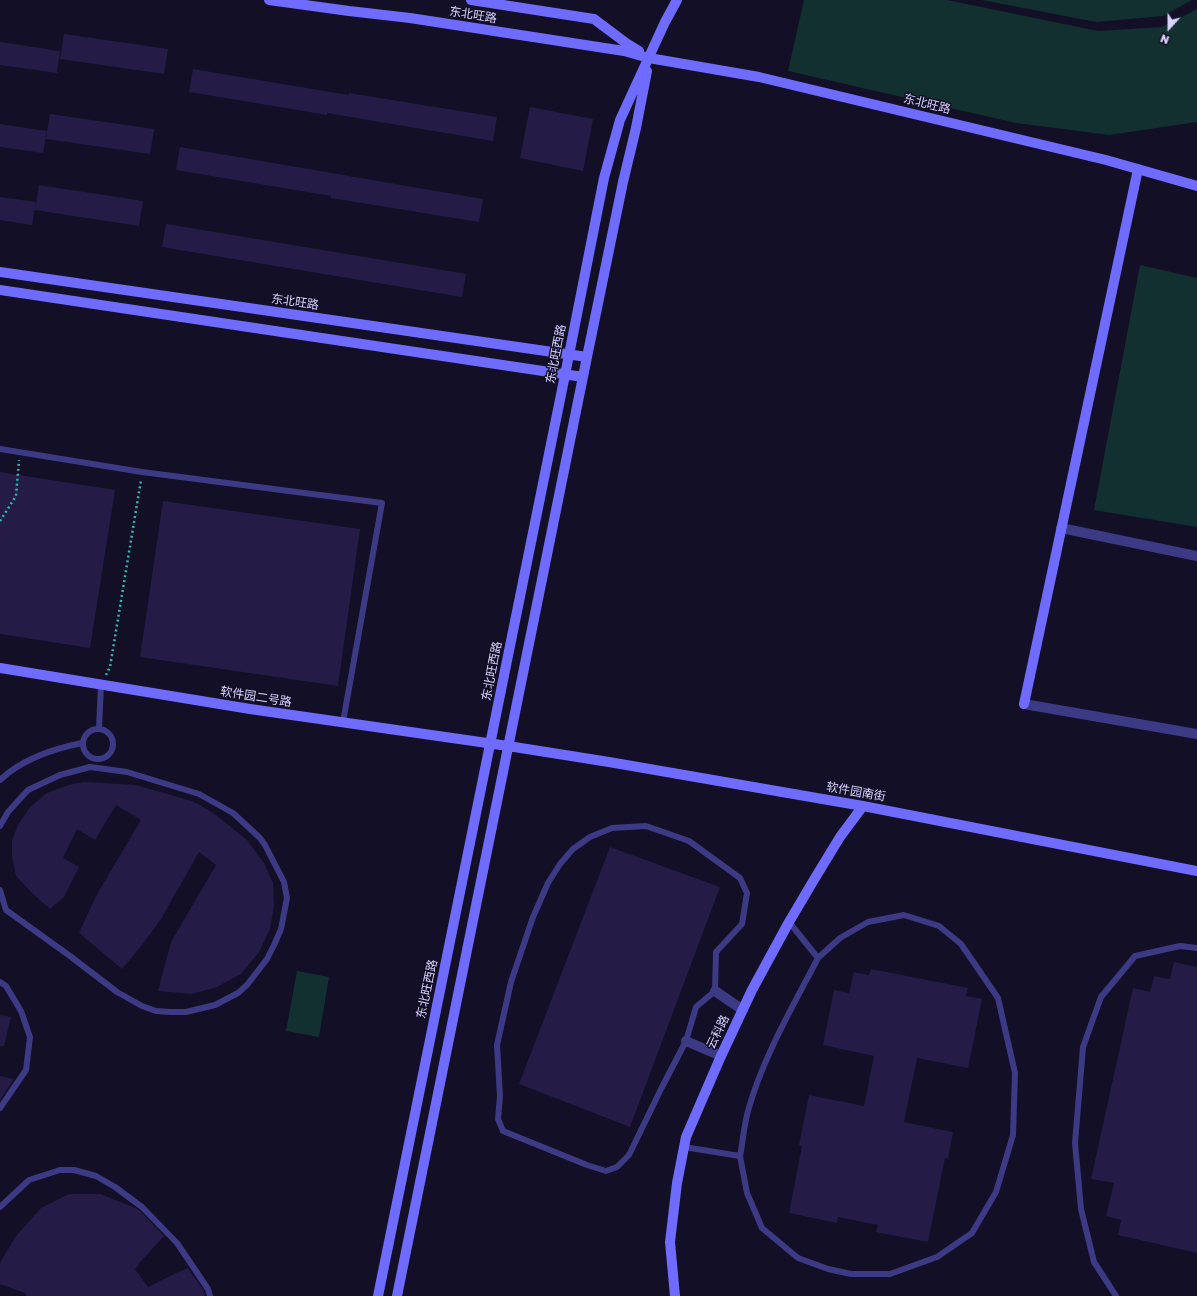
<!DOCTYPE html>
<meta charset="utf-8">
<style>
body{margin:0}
#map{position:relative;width:1197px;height:1296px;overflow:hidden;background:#130f26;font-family:"Golos Text",sans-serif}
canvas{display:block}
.north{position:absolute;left:1149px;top:8px;width:40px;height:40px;-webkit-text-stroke:3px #130f26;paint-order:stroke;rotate:201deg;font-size:11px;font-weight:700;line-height:16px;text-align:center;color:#d9d4ff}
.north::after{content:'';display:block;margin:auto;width:14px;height:18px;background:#d9d4ff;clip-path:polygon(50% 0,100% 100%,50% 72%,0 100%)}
</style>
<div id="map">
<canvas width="1197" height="1296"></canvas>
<div class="north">N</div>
</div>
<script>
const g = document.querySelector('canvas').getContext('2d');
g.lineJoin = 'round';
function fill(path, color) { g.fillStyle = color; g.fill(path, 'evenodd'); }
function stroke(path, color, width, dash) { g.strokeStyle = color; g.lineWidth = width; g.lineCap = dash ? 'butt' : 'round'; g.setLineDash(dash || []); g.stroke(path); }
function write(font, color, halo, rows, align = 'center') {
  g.font = font + ' "Golos Text","Noto Sans SC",sans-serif'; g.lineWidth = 3; g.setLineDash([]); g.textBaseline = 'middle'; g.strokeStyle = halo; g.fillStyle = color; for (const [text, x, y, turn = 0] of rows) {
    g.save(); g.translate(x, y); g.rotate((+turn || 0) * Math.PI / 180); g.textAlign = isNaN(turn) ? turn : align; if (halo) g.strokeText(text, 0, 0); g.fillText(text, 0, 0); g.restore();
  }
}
const green = new Path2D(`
 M 804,0 L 947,0 L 1098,31 L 1162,27 L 1197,9 L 1197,122 L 1109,135 L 1016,123 L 788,71 Z
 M 982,0 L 1192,0 L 1163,16 L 1096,22 Z
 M 1140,265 L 1197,278 L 1197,527 L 1094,510 Z
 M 297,971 L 329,977 L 319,1037 L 286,1031 Z`);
const building = new Path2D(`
 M 64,34 L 168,49 L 164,74 L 60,59 Z
 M 0,42 L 60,51 L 57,73 L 0,65 Z
 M 193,69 L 349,95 L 349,93 L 497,117 L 493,141 L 327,113 L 327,115 L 189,92 Z
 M 530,107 L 593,119 L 583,171 L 520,158 Z
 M 50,114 L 154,129 L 150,154 L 46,139 Z
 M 0,124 L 47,131 L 43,153 L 0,147 Z
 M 180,147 L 483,199 L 479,222 L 331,198 L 331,196 L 176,170 Z
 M 39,185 L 143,201 L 139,226 L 35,210 Z
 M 0,197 L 36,202 L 32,225 L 0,220 Z
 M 166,224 L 466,274 L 462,297 L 162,247 Z
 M 0,472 L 115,490 L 90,648 L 0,634 Z
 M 163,501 L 360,529 L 338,686 L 140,657 Z
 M 84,782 L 136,785 L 192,801 L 212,812 L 247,840 L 264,863 L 273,883 L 274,905 L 270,929 L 259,952 L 241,974 L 217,987 L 192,994 L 158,991 L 171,942 L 216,865 L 199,852 L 161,919 L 142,945 L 122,969 L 79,933 L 96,896 L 141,820 L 116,805 L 95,840 L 77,829 L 63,858 L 79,867 L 64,897 L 50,909 L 33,894 L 16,876 L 12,857 L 12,840 L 18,825 L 30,807 L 47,793 L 68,785 Z
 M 610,847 L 720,887 L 630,1127 L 519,1084 Z
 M 1174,962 L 1197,967 L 1197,1253 L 1118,1235 L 1121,1220 L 1106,1216 L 1114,1183 L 1091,1179 L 1133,988 L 1150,992 L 1154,976 L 1170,979 Z
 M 871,969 L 968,988 L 966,996 L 982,999 L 968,1068 L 917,1058 L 904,1122 L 953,1132 L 948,1159 L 945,1158 L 928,1242 L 876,1232 L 878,1225 L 838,1217 L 837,1223 L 789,1213 L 802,1146 L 799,1145 L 809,1095 L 864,1106 L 874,1056 L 823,1045 L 834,990 L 849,993 L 854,972 L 869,975 Z
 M 0,1015 L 11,1017 L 4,1046 L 0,1046 Z
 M 0,1076 L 14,1079 L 0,1100 Z
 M 69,1194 L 100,1194 L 133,1207 L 139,1210 L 164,1236 L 142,1260 L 135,1269 L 148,1287 L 178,1272 L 188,1268 L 204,1291 L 205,1296 L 27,1296 L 25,1293 L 0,1284 L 0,1263 L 16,1236 L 41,1208 Z`);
const path = new Path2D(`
 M 0,521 L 16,496 L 19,460
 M 106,675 L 110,667 L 141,480`);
const lane = new Path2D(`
 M 0,449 L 142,472 L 382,503 L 343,722
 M 99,728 L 101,685
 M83 744a15 15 0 1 1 30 0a15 15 0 1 1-30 0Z
 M 0,780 C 22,759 52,749 82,743
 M 0,826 L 8,812 L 28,790 L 60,775 L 90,767 L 127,772 L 199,794 L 233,813 L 260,838 L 265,845 L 284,882 L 287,898 L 281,929 L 274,945 L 267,959 L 247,985 L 238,993 L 215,1005 L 186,1012 L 170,1012 L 156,1011 L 142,1006 L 117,992 L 70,956 L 6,910 L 0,890
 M 646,826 L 689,841 L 740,878 L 747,893 L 742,924 L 716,952 L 715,991 L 696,1007 L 686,1041 L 661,1089 L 629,1155 L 617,1167 L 606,1171 L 587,1165 L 503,1131 L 498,1119 L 500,1096 L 497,1045 L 511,982 L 533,917 L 548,883 L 560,864 L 573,849 L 590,837 L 612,828 Z
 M 0,982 L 6,986 L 21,1011 L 30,1037 L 26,1070 L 0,1108
 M 684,1147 L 740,1156 L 747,1193 L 762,1228 L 798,1258 L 828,1269 L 851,1274 L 890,1274 L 937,1257 L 972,1233 L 996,1192 L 1013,1135 L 1015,1073 L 998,998 L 961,944 L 939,926 L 904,915 L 868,922 L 840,938 L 818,958 L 789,922
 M 740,1156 C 743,1141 744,1125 748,1111 C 763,1057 792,1008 818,958
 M 0,1207 L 29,1180 L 60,1170 L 74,1170 L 96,1176 L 115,1187 L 142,1207 L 177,1243 L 208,1289 L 210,1296
 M 1116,1296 L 1094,1262 L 1081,1209 L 1075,1143 L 1083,1047 L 1101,997 L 1135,956 L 1180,946 L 1197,948`);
const street = new Path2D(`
 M 1061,528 L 1197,556
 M 1024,704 L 1197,734
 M 715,991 L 743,1010
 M 686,1041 L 721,1056`);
const secondary = new Path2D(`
 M 269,0 L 349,11 L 410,18 L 624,51 L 649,58 L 759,77 L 1106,160 L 1197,186
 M 471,0 L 594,19 L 626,43 L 639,51
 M 0,272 L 587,357
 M 0,290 L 583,377
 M 0,668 L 250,709 L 508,746 L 609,762 L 863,806 L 1197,871
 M 1024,704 L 1138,169
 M 378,1296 L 565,375 L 604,178 L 620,120 L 665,22 L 677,0
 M 397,1296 L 587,357 L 623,182 L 636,128 L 647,71
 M 675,1296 L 670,1242 L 677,1183 L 686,1137 L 721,1056 L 752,990 L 789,922 L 815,878 L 840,837 L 863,806`);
const streetNames = [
 ["东北旺路",473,15,9],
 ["东北旺路",927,104,14],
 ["东北旺路",295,302,8],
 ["东北旺西路",556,354,-79],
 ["东北旺西路",492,671,-79],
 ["软件园二号路",256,697,9],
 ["软件园南街",856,792,10],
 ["东北旺西路",427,989,-78],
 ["云科路",718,1032,-64]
];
fill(green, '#12302f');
fill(building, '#241b47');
stroke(path, '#2fb8b0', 2.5, [2, 3]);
stroke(lane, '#3d3a85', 6);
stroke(street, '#3d3a85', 10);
stroke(secondary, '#6f6bff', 10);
write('12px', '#d9d4ff', '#130f26', streetNames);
</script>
